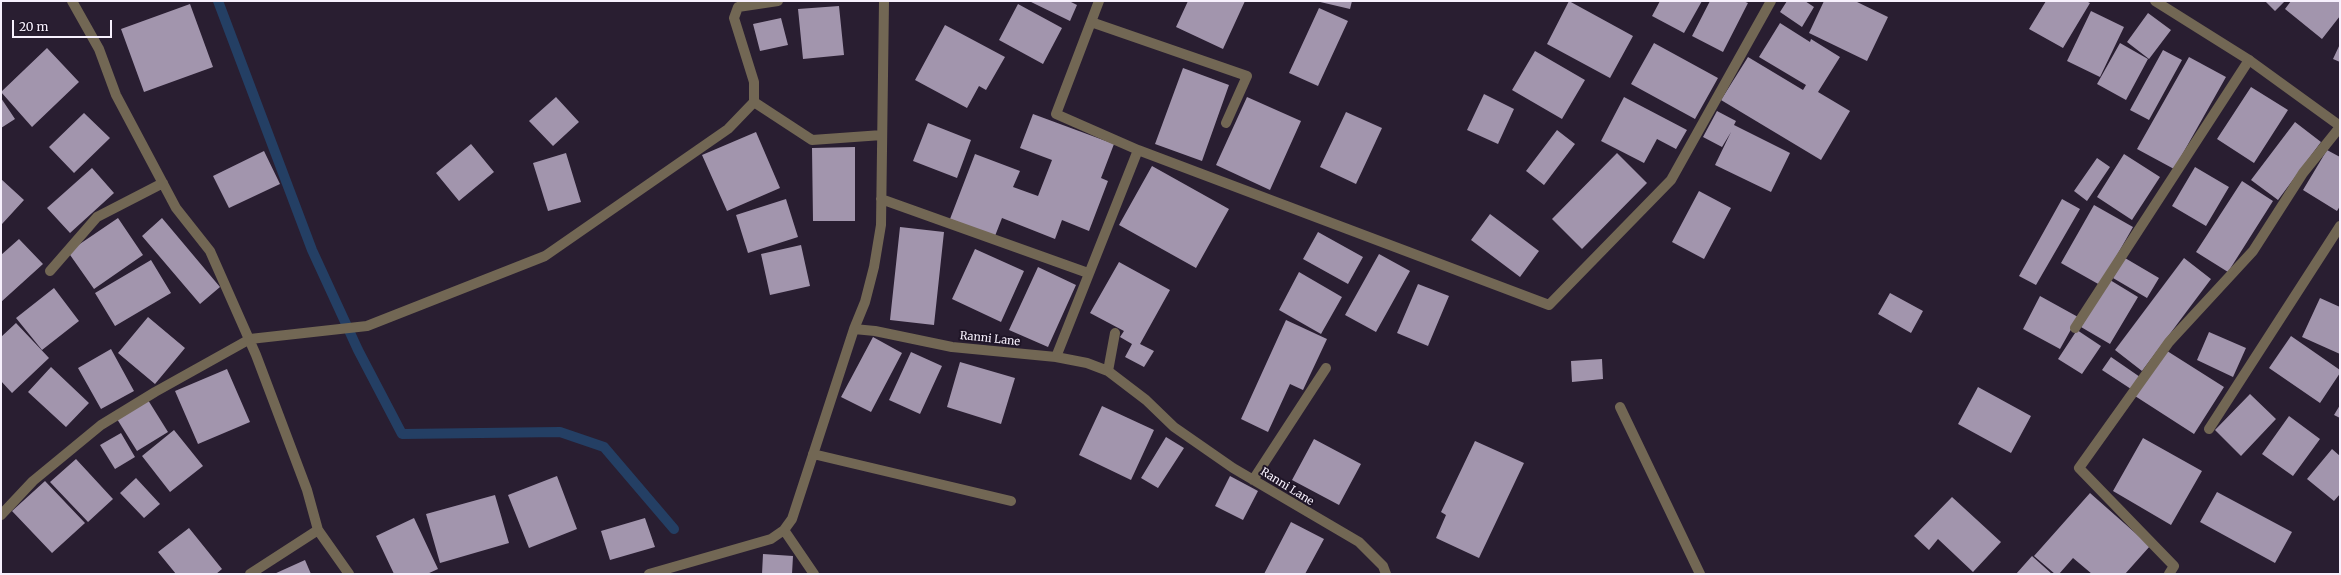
<!DOCTYPE html>
<style>
body{margin:0}
#map{position:relative;width:2341px;height:575px;overflow:hidden;background:#291e31;font-family:Merriweather,serif}
canvas{display:block}
.frame{position:absolute;inset:0;border:2px solid #f7f0fd;pointer-events:none}
.scale{position:absolute;left:12px;top:20px;width:100px;height:18px;box-sizing:border-box;border:2px solid #f7f0fd;border-top:0;padding-left:5px;font-size:12px;line-height:14px;white-space:nowrap;color:#f7f0fd;-webkit-text-stroke:3px #1f1527;paint-order:stroke}
</style>
<div id="map">
<canvas width="2341" height="575"></canvas>
<div class="frame"></div>
<div class="scale">20 m</div>
</div>
<script>
const g = document.querySelector('canvas').getContext('2d');
g.lineJoin = 'round';
function stroke(path, color, width, dash) { g.strokeStyle = color; g.lineWidth = width; g.lineCap = dash ? 'butt' : 'round'; g.setLineDash(dash || []); g.stroke(path); }
function fill(path, color) { g.fillStyle = color; g.fill(path, 'evenodd'); }
function write(font, color, halo, rows, align = 'center') {
  g.font = font + ' Merriweather,serif'; g.lineWidth = 4; g.setLineDash([]); g.textBaseline = 'middle'; g.strokeStyle = halo; g.fillStyle = color; for (const [text, x, y, turn = 0] of rows) {
    g.save(); g.translate(x, y); g.rotate((+turn || 0) * Math.PI / 180); g.textAlign = isNaN(turn) ? turn : align; if (halo) g.strokeText(text, 0, 0); g.fillText(text, 0, 0); g.restore();
  }
}
const stream = new Path2D(`
 M 218,1 L 312,250 L 358,350 L 402,434 L 560,432 L 604,447 L 674,529`);
const building = new Path2D(`
 M 1029,1 L 1069,1 L 1077,5 L 1070,21 Z
 M 1188,1 L 1245,1 L 1223,49 L 1176,27 Z
 M 1316,1 L 1352,1 L 1350,9 Z
 M 1569,1 L 1633,36 L 1610,78 L 1547,44 Z
 M 1660,1 L 1702,1 L 1684,33 L 1652,16 Z
 M 1710,1 L 1743,1 L 1748,3 L 1723,52 L 1692,36 Z
 M 1787,1 L 1805,1 L 1814,7 L 1802,27 L 1780,12 Z
 M 1824,1 L 1855,1 L 1888,17 L 1867,61 L 1809,33 Z
 M 2046,1 L 2086,1 L 2090,3 L 2063,48 L 2029,29 Z
 M 2265,1 L 2285,1 L 2275,11 Z
 M 2291,1 L 2340,1 L 2340,16 L 2322,39 L 2285,9 Z
 M 190,4 L 213,67 L 144,92 L 121,29 Z
 M 1018,4 L 1062,28 L 1043,64 L 999,40 Z
 M 839,6 L 844,55 L 803,59 L 798,9 Z
 M 1319,8 L 1348,21 L 1318,86 L 1289,73 Z
 M 2091,11 L 2124,27 L 2100,77 L 2067,61 Z
 M 2148,13 L 2171,30 L 2149,59 L 2127,42 Z
 M 781,18 L 788,45 L 760,51 L 753,24 Z
 M 1780,23 L 1810,42 L 1811,39 L 1840,57 L 1818,92 L 1850,111 L 1821,160 L 1721,100 L 1748,57 L 1803,90 L 1806,85 L 1759,57 Z
 M 945,25 L 1005,57 L 986,90 L 979,86 L 967,108 L 915,80 Z
 M 1654,43 L 1718,78 L 1695,119 L 1631,84 Z
 M 2120,43 L 2148,59 L 2126,100 L 2097,84 Z
 M 2340,44 L 2340,62 L 2333,59 Z
 M 47,48 L 79,82 L 32,127 L 1,92 Z
 M 2163,50 L 2182,60 L 2149,120 L 2130,110 Z
 M 1535,51 L 1585,80 L 1562,119 L 1512,90 Z
 M 2189,57 L 2226,77 L 2174,169 L 2137,149 Z
 M 1183,68 L 1229,85 L 1202,161 L 1155,144 Z
 M 2251,87 L 2288,110 L 2254,163 L 2217,139 Z
 M 1484,94 L 1514,109 L 1498,144 L 1467,130 Z
 M 556,97 L 579,122 L 553,146 L 529,121 Z
 M 1247,97 L 1301,121 L 1270,190 L 1216,165 Z
 M 1624,97 L 1687,130 L 1676,149 L 1657,139 L 1644,163 L 1601,141 Z
 M 1,98 L 15,119 L 1,128 Z
 M 1717,111 L 1736,121 L 1734,125 L 1790,153 L 1771,192 L 1715,165 L 1731,132 L 1722,147 L 1703,137 Z
 M 1346,112 L 1382,128 L 1356,184 L 1320,167 Z
 M 84,113 L 110,138 L 74,173 L 49,147 Z
 M 1033,114 L 1114,144 L 1101,178 L 1108,181 L 1089,231 L 1062,220 L 1055,239 L 1002,218 L 995,236 L 950,219 L 975,154 L 1020,171 L 1013,187 L 1038,196 L 1052,160 L 1020,148 Z
 M 2295,122 L 2321,142 L 2278,200 L 2251,180 Z
 M 928,123 L 971,140 L 957,178 L 913,161 Z
 M 1557,130 L 1575,144 L 1544,185 L 1526,171 Z
 M 756,132 L 780,188 L 727,211 L 702,155 Z
 M 471,144 L 494,172 L 459,201 L 436,173 Z
 M 855,147 L 855,221 L 813,221 L 812,148 Z
 M 2327,150 L 2340,157 L 2340,206 L 2337,211 L 2303,190 Z
 M 264,151 L 280,184 L 229,208 L 213,176 Z
 M 566,153 L 581,202 L 548,211 L 533,163 Z
 M 1617,153 L 1647,183 L 1582,249 L 1552,219 Z
 M 2124,154 L 2160,177 L 2132,220 L 2097,197 Z
 M 2097,158 L 2110,167 L 2087,201 L 2074,191 Z
 M 1152,166 L 1229,209 L 1196,268 L 1119,225 Z
 M 2195,167 L 2229,187 L 2206,226 L 2172,206 Z
 M 92,168 L 114,193 L 70,233 L 47,208 Z
 M 1,179 L 24,200 L 2,224 L 1,223 Z
 M 2242,181 L 2273,201 L 2228,272 L 2196,252 Z
 M 1699,191 L 1731,208 L 1704,259 L 1672,242 Z
 M 786,199 L 798,237 L 748,253 L 736,215 Z
 M 2062,199 L 2080,209 L 2036,285 L 2019,276 Z
 M 2094,205 L 2133,227 L 2100,285 L 2061,263 Z
 M 1490,214 L 1539,251 L 1520,277 L 1471,240 Z
 M 118,218 L 143,255 L 94,289 L 68,252 Z
 M 162,218 L 220,287 L 200,304 L 142,236 Z
 M 900,227 L 944,232 L 934,325 L 890,320 Z
 M 1318,232 L 1363,257 L 1348,284 L 1303,259 Z
 M 19,239 L 43,264 L 1,302 L 1,255 Z
 M 801,245 L 810,286 L 770,295 L 761,254 Z
 M 975,249 L 1024,271 L 1001,322 L 952,299 Z
 M 1379,254 L 1410,271 L 1376,332 L 1345,315 Z
 M 2125,258 L 2159,278 L 2147,298 L 2113,278 Z
 M 2184,258 L 2211,279 L 2142,371 L 2115,350 Z
 M 151,260 L 171,293 L 115,326 L 95,293 Z
 M 1119,262 L 1170,290 L 1140,344 L 1154,351 L 1144,367 L 1125,357 L 1132,344 L 1120,337 L 1124,331 L 1090,313 Z
 M 1038,267 L 1076,285 L 1048,347 L 1009,330 Z
 M 1299,272 L 1342,297 L 1321,334 L 1279,310 Z
 M 2110,280 L 2138,297 L 2110,344 L 2081,327 Z
 M 1418,284 L 1449,296 L 1428,346 L 1397,333 Z
 M 54,288 L 79,321 L 42,350 L 16,318 Z
 M 1890,293 L 1923,311 L 1911,333 L 1878,314 Z
 M 2040,296 L 2078,317 L 2060,349 L 2023,329 Z
 M 2320,298 L 2340,307 L 2340,354 L 2302,337 Z
 M 148,317 L 185,348 L 155,384 L 118,353 Z
 M 1286,320 L 1327,339 L 1303,390 L 1290,384 L 1268,432 L 1241,419 Z
 M 16,323 L 49,358 L 12,393 L 1,381 L 1,337 Z
 M 2077,330 L 2101,346 L 2082,374 L 2058,359 Z
 M 2209,332 L 2246,348 L 2233,377 L 2197,360 Z
 M 2291,336 L 2340,370 L 2340,373 L 2320,403 L 2269,368 Z
 M 873,337 L 902,353 L 871,412 L 841,397 Z
 M 111,349 L 134,391 L 101,409 L 78,368 Z
 M 2164,349 L 2224,387 L 2194,434 L 2135,396 Z
 M 911,352 L 942,366 L 920,414 L 889,400 Z
 M 2111,357 L 2140,377 L 2131,389 L 2102,370 Z
 M 1602,359 L 1603,379 L 1572,382 L 1571,361 Z
 M 960,362 L 1015,378 L 1001,424 L 947,407 Z
 M 51,367 L 89,403 L 66,427 L 28,392 Z
 M 227,369 L 250,422 L 198,444 L 175,391 Z
 M 1978,387 L 2031,416 L 2011,453 L 1958,424 Z
 M 2250,394 L 2276,419 L 2241,456 L 2215,430 Z
 M 148,400 L 168,432 L 137,451 L 117,419 Z
 M 2340,405 L 2340,418 L 2334,415 Z
 M 1102,406 L 1154,430 L 1131,480 L 1079,455 Z
 M 2289,416 L 2320,439 L 2293,476 L 2262,454 Z
 M 174,430 L 203,466 L 170,492 L 142,456 Z
 M 121,433 L 135,457 L 115,469 L 100,445 Z
 M 1166,437 L 1184,448 L 1158,488 L 1141,478 Z
 M 2143,438 L 2202,471 L 2171,525 L 2113,491 Z
 M 1314,439 L 1361,464 L 1339,505 L 1292,480 Z
 M 1475,441 L 1524,463 L 1479,558 L 1436,538 L 1446,515 L 1441,512 Z
 M 2332,449 L 2340,456 L 2340,494 L 2334,501 L 2307,479 Z
 M 76,459 L 113,499 L 88,522 L 50,482 Z
 M 557,476 L 577,529 L 529,548 L 508,495 Z
 M 1230,476 L 1258,491 L 1243,520 L 1215,506 Z
 M 136,478 L 160,504 L 144,518 L 120,493 Z
 M 45,481 L 85,523 L 52,553 L 12,511 Z
 M 2217,492 L 2292,532 L 2275,563 L 2200,522 Z
 M 2090,493 L 2150,546 L 2125,574 L 2092,574 L 2073,558 L 2059,574 L 2055,574 L 2034,556 Z
 M 495,495 L 509,543 L 440,563 L 426,514 Z
 M 1952,497 L 2001,542 L 1973,572 L 1938,539 L 1929,550 L 1914,536 Z
 M 414,518 L 438,569 L 427,574 L 394,574 L 376,536 Z
 M 645,518 L 655,547 L 610,560 L 601,531 Z
 M 1291,522 L 1324,539 L 1305,574 L 1264,574 Z
 M 189,528 L 222,569 L 216,574 L 176,574 L 158,552 Z
 M 763,554 L 793,556 L 792,574 L 762,574 Z
 M 2032,556 L 2052,574 L 2016,574 Z
 M 305,560 L 311,574 L 274,574 Z`);
const minor = new Path2D(`
 M 72,1 L 99,49 L 116,95 L 176,208 L 210,251 L 256,355 L 307,490 L 318,530 L 349,574
 M 884,1 L 881,225 L 874,267 L 865,302 L 854,329 L 875,331 L 952,347 L 1056,357 L 1087,363 L 1108,371 L 1146,400 L 1174,427 L 1233,468 L 1359,542 L 1383,566 L 1386,574
 M 1099,1 L 1056,114 L 1138,150 L 1549,305 L 1671,180 L 1771,1
 M 1091,22 L 1247,76 L 1226,123
 M 754,102 L 812,140 L 882,135
 M 881,199 L 1088,273
 M 50,271 L 97,217 L 163,183
 M 2075,328 L 2249,60
 M 1056,357 L 1138,150
 M 1108,371 L 1115,333
 M 1620,407 L 1700,574
 M 2209,429 L 2340,226
 M 813,454 L 1011,501
 M 1253,480 L 1326,368
 M 1,515 L 33,481 L 101,425 L 155,392 L 250,339 L 367,326 L 545,256 L 728,129 L 754,102 L 754,82 L 734,18 L 738,7 L 778,1
 M 784,530 L 814,574
 M 250,574 L 318,530
 M 649,574 L 771,539 L 784,530 L 792,519 L 854,329
 M 2169,574 L 2174,566 L 2079,468 L 2169,342 L 2253,251 L 2303,173 L 2340,127`);
const tertiary = new Path2D(`
 M 2155,1 L 2249,60 L 2340,126`);
const streetNames = [
 ["Ranni Lane",990,339,6],
 ["Ranni Lane",1287,487,32]
];
stroke(stream, '#243f64', 10);
fill(building, '#a295ad');
stroke(minor, '#726754', 10);
stroke(tertiary, '#726754', 10);
write('11px', '#f7f0fd', '#1f1527', streetNames);
</script>
